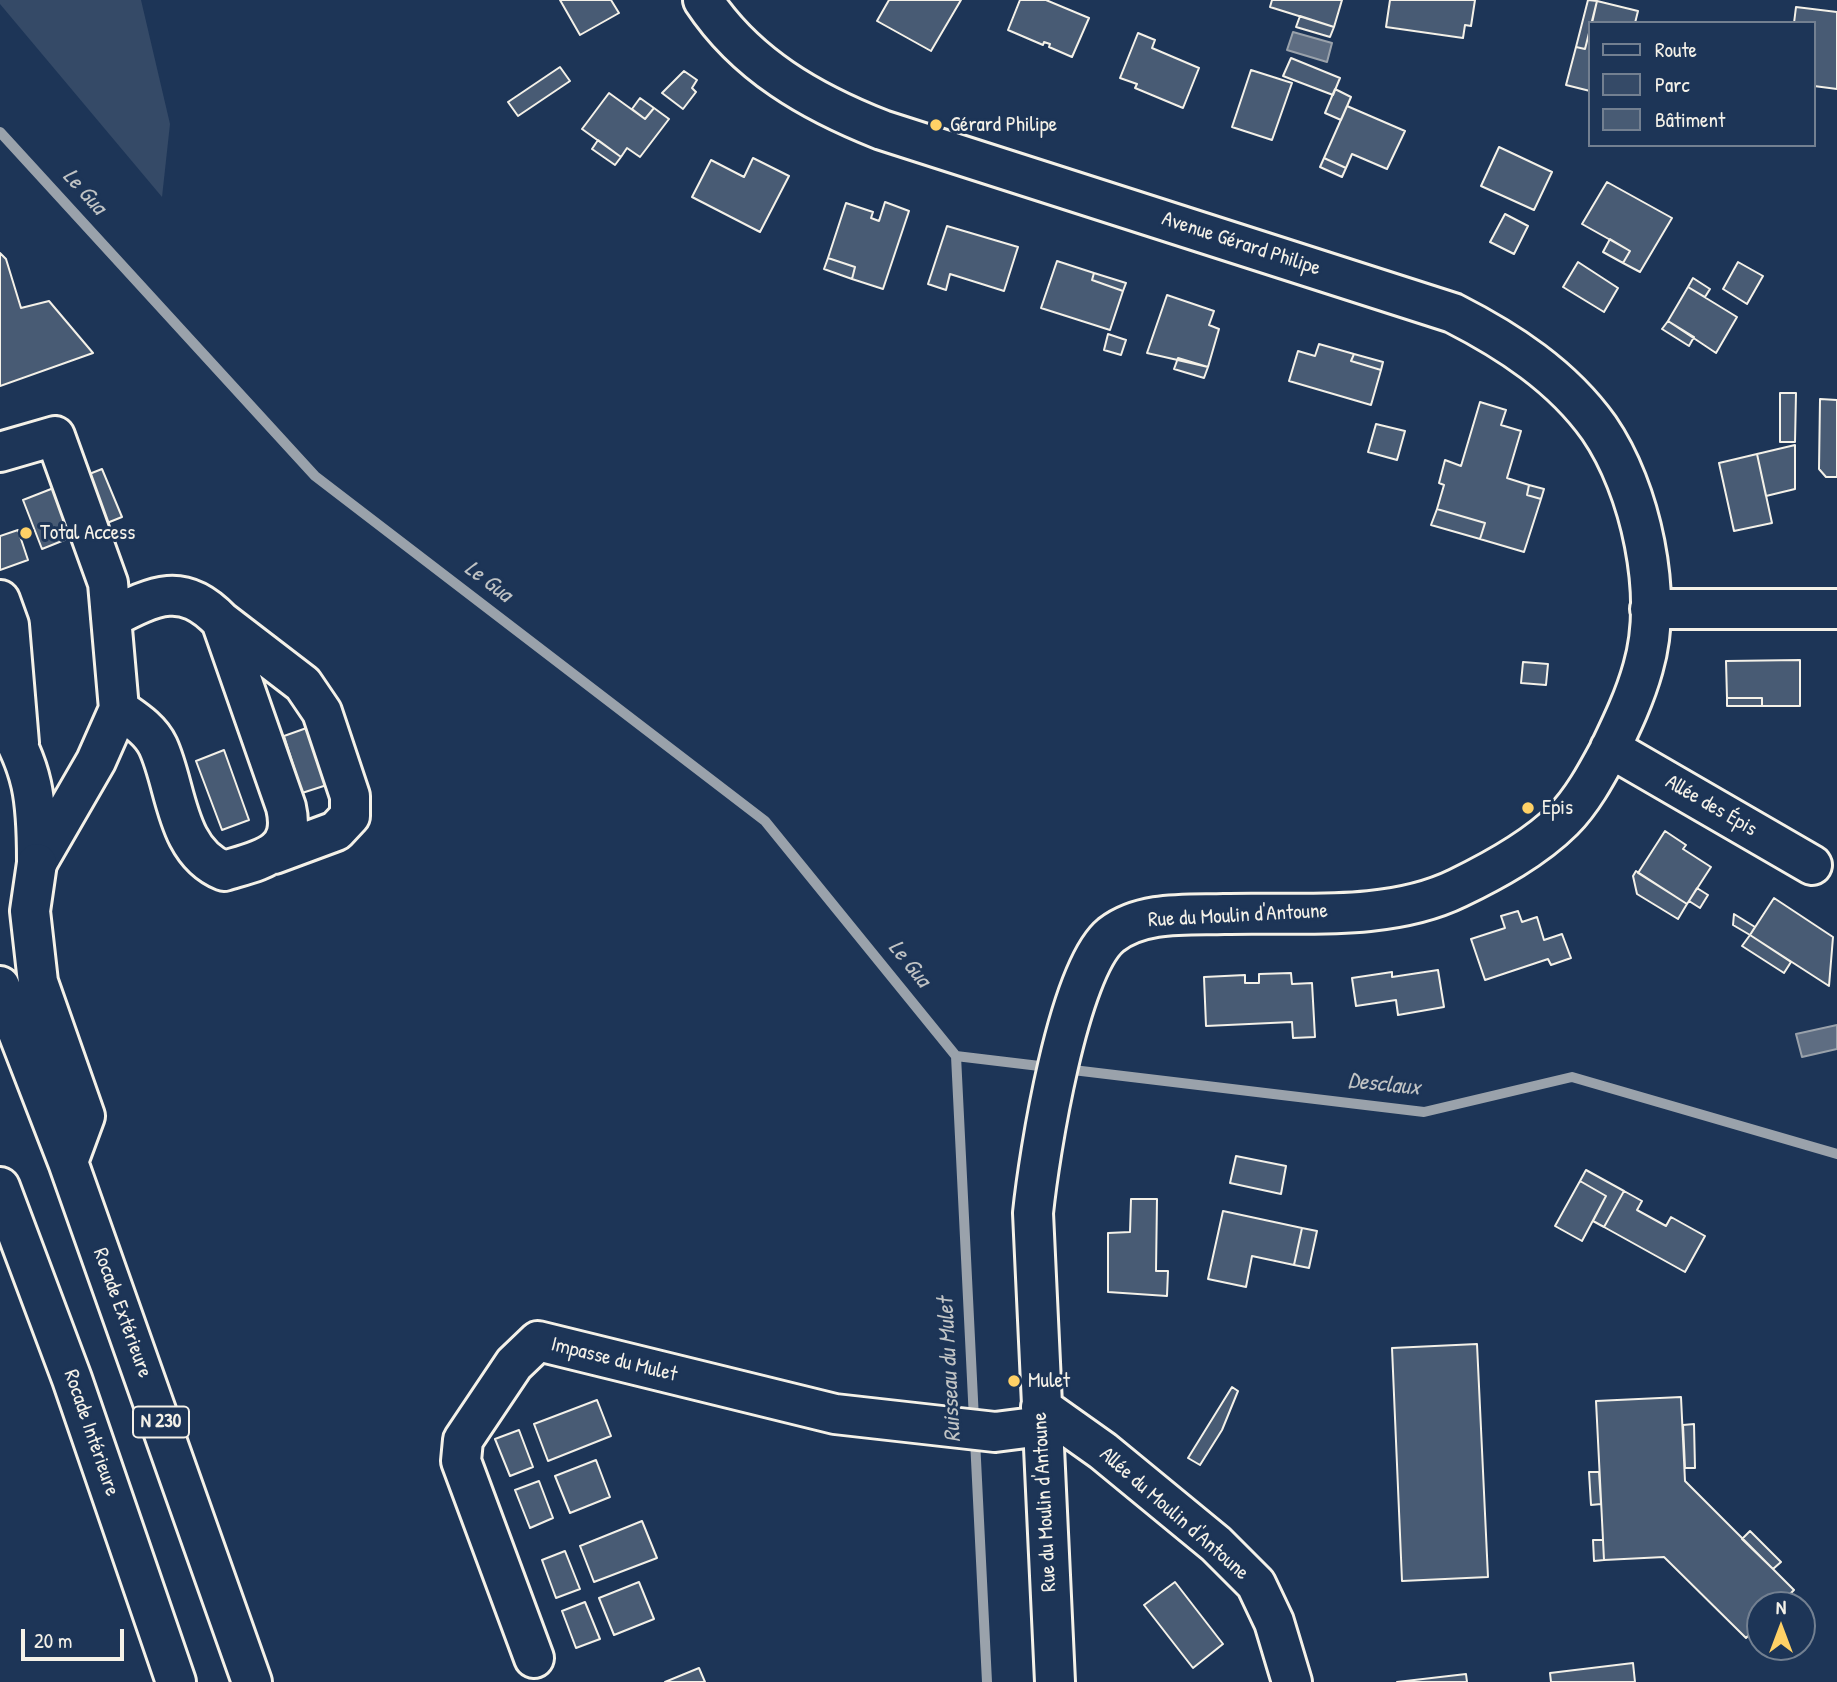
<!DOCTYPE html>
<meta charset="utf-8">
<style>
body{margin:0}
#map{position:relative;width:1837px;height:1682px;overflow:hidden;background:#1d3557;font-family:"Patrick Hand",sans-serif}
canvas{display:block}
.legend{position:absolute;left:1588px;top:21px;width:228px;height:126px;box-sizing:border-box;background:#1d3557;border:2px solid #738091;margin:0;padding:9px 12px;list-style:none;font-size:21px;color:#f4f1e8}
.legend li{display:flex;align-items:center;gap:14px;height:35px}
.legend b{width:35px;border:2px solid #738091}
.north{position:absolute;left:1746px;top:1591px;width:70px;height:70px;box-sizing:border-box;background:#1d3557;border:2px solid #738091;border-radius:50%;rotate:0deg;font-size:19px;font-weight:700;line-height:28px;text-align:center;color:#f4f1e8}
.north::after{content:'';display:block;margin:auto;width:24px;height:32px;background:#ffd166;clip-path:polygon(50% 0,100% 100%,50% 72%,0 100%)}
.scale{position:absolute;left:21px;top:1629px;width:103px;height:32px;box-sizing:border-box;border:4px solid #f4f1e8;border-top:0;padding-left:9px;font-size:21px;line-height:24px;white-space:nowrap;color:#f4f1e8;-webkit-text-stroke:5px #1d3557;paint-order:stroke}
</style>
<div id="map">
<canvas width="1837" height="1682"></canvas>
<ul class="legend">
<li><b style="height:9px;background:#1d3557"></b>Route</li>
<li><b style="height:19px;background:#354a67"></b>Parc</li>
<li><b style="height:19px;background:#485b74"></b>Bâtiment</li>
</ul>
<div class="north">N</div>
<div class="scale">20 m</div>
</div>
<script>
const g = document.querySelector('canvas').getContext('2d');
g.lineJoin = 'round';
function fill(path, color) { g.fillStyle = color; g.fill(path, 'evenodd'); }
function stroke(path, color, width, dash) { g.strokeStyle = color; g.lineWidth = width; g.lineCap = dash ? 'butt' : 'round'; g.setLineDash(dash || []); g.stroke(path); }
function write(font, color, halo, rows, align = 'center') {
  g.font = font + ' "Patrick Hand",sans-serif'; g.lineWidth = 6; g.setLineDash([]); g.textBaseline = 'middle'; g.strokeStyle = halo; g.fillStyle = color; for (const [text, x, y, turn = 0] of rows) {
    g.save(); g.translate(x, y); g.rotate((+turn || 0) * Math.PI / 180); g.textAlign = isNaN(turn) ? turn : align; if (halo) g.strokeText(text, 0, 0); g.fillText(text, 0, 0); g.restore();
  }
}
const green = new Path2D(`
 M 0,0 L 141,0 L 170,124 L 162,197 L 0,4 Z`);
const water = new Path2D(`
 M 1293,32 L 1332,43 L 1327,62 L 1287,50 Z
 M 1837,1025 L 1837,1049 L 1802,1057 L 1796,1034 Z`);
const stream = new Path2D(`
 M 0,132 L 315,476 L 765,821 L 956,1056
 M 956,1056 L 1424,1112 L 1572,1077 L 1837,1154
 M 956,1056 L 987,1682`);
const building = new Path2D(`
 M 560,0 L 611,0 L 619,13 L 580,35 Z
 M 889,0 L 961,0 L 931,51 L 877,21 Z
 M 1020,0 L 1046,0 L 1089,18 L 1072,57 L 1049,47 L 1050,44 L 1044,42 L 1043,45 L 1008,30 Z
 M 1272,0 L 1342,0 L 1334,27 L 1270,7 Z
 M 1390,0 L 1475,0 L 1471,26 L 1465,25 L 1463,38 L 1386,27 Z
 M 1588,0 L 1597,1 L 1585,49 L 1576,47 Z
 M 1597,1 L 1638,11 L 1635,23 L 1592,23 Z
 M 1796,7 L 1837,12 L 1837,89 L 1814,86 L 1814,23 L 1794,23 Z
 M 1300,16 L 1334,27 L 1330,37 L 1296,27 Z
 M 1590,29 L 1590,91 L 1566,85 L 1576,47 L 1585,49 Z
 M 1138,33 L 1155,40 L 1152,48 L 1199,68 L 1183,108 L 1135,88 L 1137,84 L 1120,78 Z
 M 1291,58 L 1340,78 L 1333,95 L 1283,76 Z
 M 560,67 L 570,81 L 518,116 L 508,102 Z
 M 1251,70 L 1292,83 L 1272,140 L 1232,127 Z
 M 684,71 L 697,80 L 692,88 L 696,92 L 683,109 L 662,93 Z
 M 1335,89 L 1351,97 L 1341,120 L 1325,113 Z
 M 609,93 L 645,119 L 654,108 L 669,119 L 640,157 L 627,148 L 621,157 L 582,129 Z
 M 640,98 L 654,108 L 645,119 L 632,109 Z
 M 1347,106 L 1405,131 L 1387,169 L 1352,154 L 1346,168 L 1324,158 Z
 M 598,140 L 621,157 L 615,165 L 592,149 Z
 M 1499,147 L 1552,172 L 1534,210 L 1481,186 Z
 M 753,158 L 789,176 L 760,232 L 692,197 L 711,160 L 744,177 Z
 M 1324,158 L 1346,168 L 1342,177 L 1320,167 Z
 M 1607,182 L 1672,218 L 1640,272 L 1623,263 L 1630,251 L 1582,224 Z
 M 885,202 L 909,211 L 883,289 L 852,279 L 855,267 L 828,258 L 846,203 L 873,212 L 871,218 L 879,221 Z
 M 1505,214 L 1528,226 L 1514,254 L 1490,242 Z
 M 947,226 L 1018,247 L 1004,291 L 950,274 L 946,290 L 928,284 Z
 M 1610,239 L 1630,251 L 1623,263 L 1603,252 Z
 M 0,253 L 6,259 L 21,308 L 49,301 L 93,353 L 0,386 Z
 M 828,258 L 855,267 L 852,279 L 824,269 Z
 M 1057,261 L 1094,273 L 1092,280 L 1123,291 L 1110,330 L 1041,308 Z
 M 1578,262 L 1618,288 L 1604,312 L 1563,287 Z
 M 1738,262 L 1763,276 L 1747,304 L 1723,289 Z
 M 1094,273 L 1126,283 L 1123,291 L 1092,280 Z
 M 1693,278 L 1710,289 L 1705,297 L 1688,287 Z
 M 1688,287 L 1737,317 L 1716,353 L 1668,321 Z
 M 1167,295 L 1214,311 L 1209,325 L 1219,329 L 1208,367 L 1147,353 Z
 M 1668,321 L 1694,337 L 1689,346 L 1662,329 Z
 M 1108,334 L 1126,340 L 1121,355 L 1104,350 Z
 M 1319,344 L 1354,354 L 1351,361 L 1381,370 L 1371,405 L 1289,381 L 1298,351 L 1315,356 Z
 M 1354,354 L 1383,362 L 1381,370 L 1351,361 Z
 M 1178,358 L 1208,367 L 1204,378 L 1174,369 Z
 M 1780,393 L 1796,393 L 1795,442 L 1780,442 Z
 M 1820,399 L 1837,400 L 1837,477 L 1826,477 L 1819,469 Z
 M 1480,402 L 1506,410 L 1501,425 L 1521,431 L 1507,478 L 1529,485 L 1527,495 L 1541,499 L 1524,552 L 1480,539 L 1485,523 L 1437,509 L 1444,485 L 1439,483 L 1445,460 L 1461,466 Z
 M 1376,424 L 1405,431 L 1397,460 L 1368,452 Z
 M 1795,445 L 1795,489 L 1766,496 L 1757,454 Z
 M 1757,454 L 1772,523 L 1734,531 L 1719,463 Z
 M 102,469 L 122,517 L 42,549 L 23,500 Z
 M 1529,485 L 1544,489 L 1541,499 L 1527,495 Z
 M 1437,509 L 1485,523 L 1480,539 L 1431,525 Z
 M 18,530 L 28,560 L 0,570 L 0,536 Z
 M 1800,660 L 1800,706 L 1762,706 L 1762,698 L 1727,698 L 1726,661 Z
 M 1523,662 L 1548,664 L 1546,685 L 1521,683 Z
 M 1727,698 L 1762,698 L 1762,706 L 1727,706 Z
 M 315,725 L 361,774 L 302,793 L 284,736 Z
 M 224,750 L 249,820 L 222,830 L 196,761 Z
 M 1665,831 L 1686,845 L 1683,849 L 1711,867 L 1687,904 L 1638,873 Z
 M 1636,871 L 1687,904 L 1678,919 L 1637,894 L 1633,876 Z
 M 1697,888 L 1708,895 L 1700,908 L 1689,901 Z
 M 1774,898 L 1833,937 L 1829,986 L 1750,935 Z
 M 1518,911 L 1522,922 L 1537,917 L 1544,940 L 1562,934 L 1571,958 L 1551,965 L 1548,959 L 1485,980 L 1471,939 L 1505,928 L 1501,916 Z
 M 1734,914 L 1755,927 L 1750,935 L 1733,925 Z
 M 1750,935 L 1791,962 L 1784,973 L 1742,946 Z
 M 1438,970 L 1444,1007 L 1398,1015 L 1396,1000 L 1356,1006 L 1352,978 L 1392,972 L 1392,977 Z
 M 1291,973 L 1292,984 L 1312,983 L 1315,1037 L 1293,1038 L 1292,1022 L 1206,1026 L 1204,977 L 1245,975 L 1245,983 L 1259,983 L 1259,974 Z
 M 1236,1156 L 1286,1166 L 1281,1194 L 1230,1183 Z
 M 1586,1170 L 1624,1191 L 1604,1227 L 1593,1221 L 1606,1196 L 1580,1181 Z
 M 1580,1181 L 1606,1196 L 1582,1241 L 1555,1226 Z
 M 1624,1191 L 1642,1201 L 1637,1210 L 1666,1226 L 1671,1217 L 1705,1236 L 1685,1272 L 1604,1227 Z
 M 1131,1199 L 1157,1199 L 1156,1271 L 1168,1271 L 1167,1296 L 1108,1292 L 1108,1233 L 1130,1232 Z
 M 1223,1211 L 1302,1228 L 1294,1265 L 1252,1256 L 1246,1287 L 1208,1279 Z
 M 1302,1228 L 1317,1231 L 1309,1268 L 1294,1265 Z
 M 1477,1344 L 1488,1577 L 1402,1581 L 1392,1348 Z
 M 1232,1387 L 1238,1391 L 1222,1430 L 1200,1465 L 1188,1458 Z
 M 1681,1397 L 1685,1481 L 1794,1590 L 1779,1605 L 1760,1605 L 1760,1624 L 1746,1638 L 1664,1557 L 1604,1560 L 1596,1401 Z
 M 597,1400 L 611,1436 L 548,1461 L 534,1424 Z
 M 1694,1424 L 1695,1468 L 1685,1468 L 1683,1425 Z
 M 519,1430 L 533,1467 L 510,1476 L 495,1439 Z
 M 596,1460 L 610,1497 L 570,1513 L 555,1476 Z
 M 1589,1472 L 1599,1472 L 1601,1504 L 1591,1505 Z
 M 539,1481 L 553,1518 L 530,1528 L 515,1490 Z
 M 642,1521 L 657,1558 L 594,1582 L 580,1546 Z
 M 1750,1531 L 1781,1562 L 1773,1569 L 1742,1539 Z
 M 1593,1540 L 1603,1540 L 1604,1560 L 1594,1561 Z
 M 565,1551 L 580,1589 L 556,1598 L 542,1560 Z
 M 639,1582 L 654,1619 L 614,1635 L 599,1598 Z
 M 1175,1582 L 1223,1644 L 1193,1668 L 1144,1605 Z
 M 585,1602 L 600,1639 L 576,1648 L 562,1611 Z
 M 1633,1663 L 1635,1682 L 1551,1682 L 1550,1673 Z
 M 699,1668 L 705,1682 L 665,1682 Z
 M 1466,1674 L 1467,1682 L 1397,1682 Z`);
const minor = new Path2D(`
 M 703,0 C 746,65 811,102 882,130 L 1453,313 C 1508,341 1562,376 1599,428 C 1641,489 1664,595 1643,668 C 1635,697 1622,724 1609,751 C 1596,775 1582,801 1563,820 C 1534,849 1493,871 1458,888 C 1389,922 1299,912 1224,914 C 1186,915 1142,911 1111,935 C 1068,970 1039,1155 1033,1213 L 1055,1682
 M 0,452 L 55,436 L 108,583 L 119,709 L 96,761 L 37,863
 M 0,600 L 9,625 L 19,743
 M 1650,609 L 1837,609
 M 111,618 C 155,595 183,581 221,621 L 286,807 C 297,855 260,860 224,871 C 175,851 177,787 158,746 C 150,729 133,719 119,709
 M 221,621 L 303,684 L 322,712 L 350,796 L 350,816 L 336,831 L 274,854
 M 0,714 C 34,767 37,800 37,861
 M 1610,748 L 1812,865
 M 1041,1407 L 1103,1451 L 1216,1544 L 1256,1584 L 1274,1622 L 1292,1682
 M 534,1658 L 461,1461 L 463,1440 L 514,1364 L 538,1341 L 835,1414 L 995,1432 L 1042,1426`);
const highway = new Path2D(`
 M 37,863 L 30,911 L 38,982 L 85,1116 L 68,1162
 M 0,986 L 68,1162 L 252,1682
 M 0,1187 L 72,1379 L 176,1682`);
const markers = [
 [936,125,7,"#ffd166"],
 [26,533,7,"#ffd166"],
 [1528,808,7,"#ffd166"],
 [1014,1381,7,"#ffd166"]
];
const shields = [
 [161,1422,56]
];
const shieldNames = [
 ["N 230",161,1422]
];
const poiNames = [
 ["Gérard Philipe",950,125],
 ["Total Access",40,533],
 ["Epis",1542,808],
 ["Mulet",1028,1381]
];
const streetNames = [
 ["Avenue Gérard Philipe",1241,244,18],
 ["Allée des Épis",1711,806,30],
 ["Rue du Moulin d'Antoune",1238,916,-3],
 ["Rocade Extérieure",122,1313,70],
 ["Impasse du Mulet",614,1360,14],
 ["Rocade Intérieure",91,1433,71],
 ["Rue du Moulin d'Antoune",1045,1502,-93],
 ["Allée du Moulin d'Antoune",1174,1514,41]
];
const waterNames = [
 ["Le Gua",84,192,48],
 ["Le Gua",488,582,37],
 ["Le Gua",909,964,51],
 ["Desclaux",1384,1085,6],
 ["Ruisseau du Mulet",950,1370,-93]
];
fill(green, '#354a67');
fill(water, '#5e6d82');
stroke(water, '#9aa2ab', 2);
stroke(stream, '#9aa2ab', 10);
fill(building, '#485b74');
stroke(building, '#f4f1e8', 2);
stroke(minor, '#f4f1e8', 44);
stroke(highway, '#f4f1e8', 44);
stroke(minor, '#1d3557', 38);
stroke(highway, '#1d3557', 38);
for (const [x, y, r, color] of markers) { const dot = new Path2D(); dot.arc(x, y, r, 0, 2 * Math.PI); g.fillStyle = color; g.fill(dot); stroke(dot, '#1d3557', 2.5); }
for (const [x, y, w] of shields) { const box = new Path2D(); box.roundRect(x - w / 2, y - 15.5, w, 31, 5); g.fillStyle = '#1d3557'; g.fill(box); stroke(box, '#f4f1e8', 2); }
write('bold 19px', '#f4f1e8', null, shieldNames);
write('21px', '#f4f1e8', '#1d3557', poiNames, 'left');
write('21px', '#f4f1e8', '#1d3557', streetNames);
write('italic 23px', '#c0c3c4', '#1d3557', waterNames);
</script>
